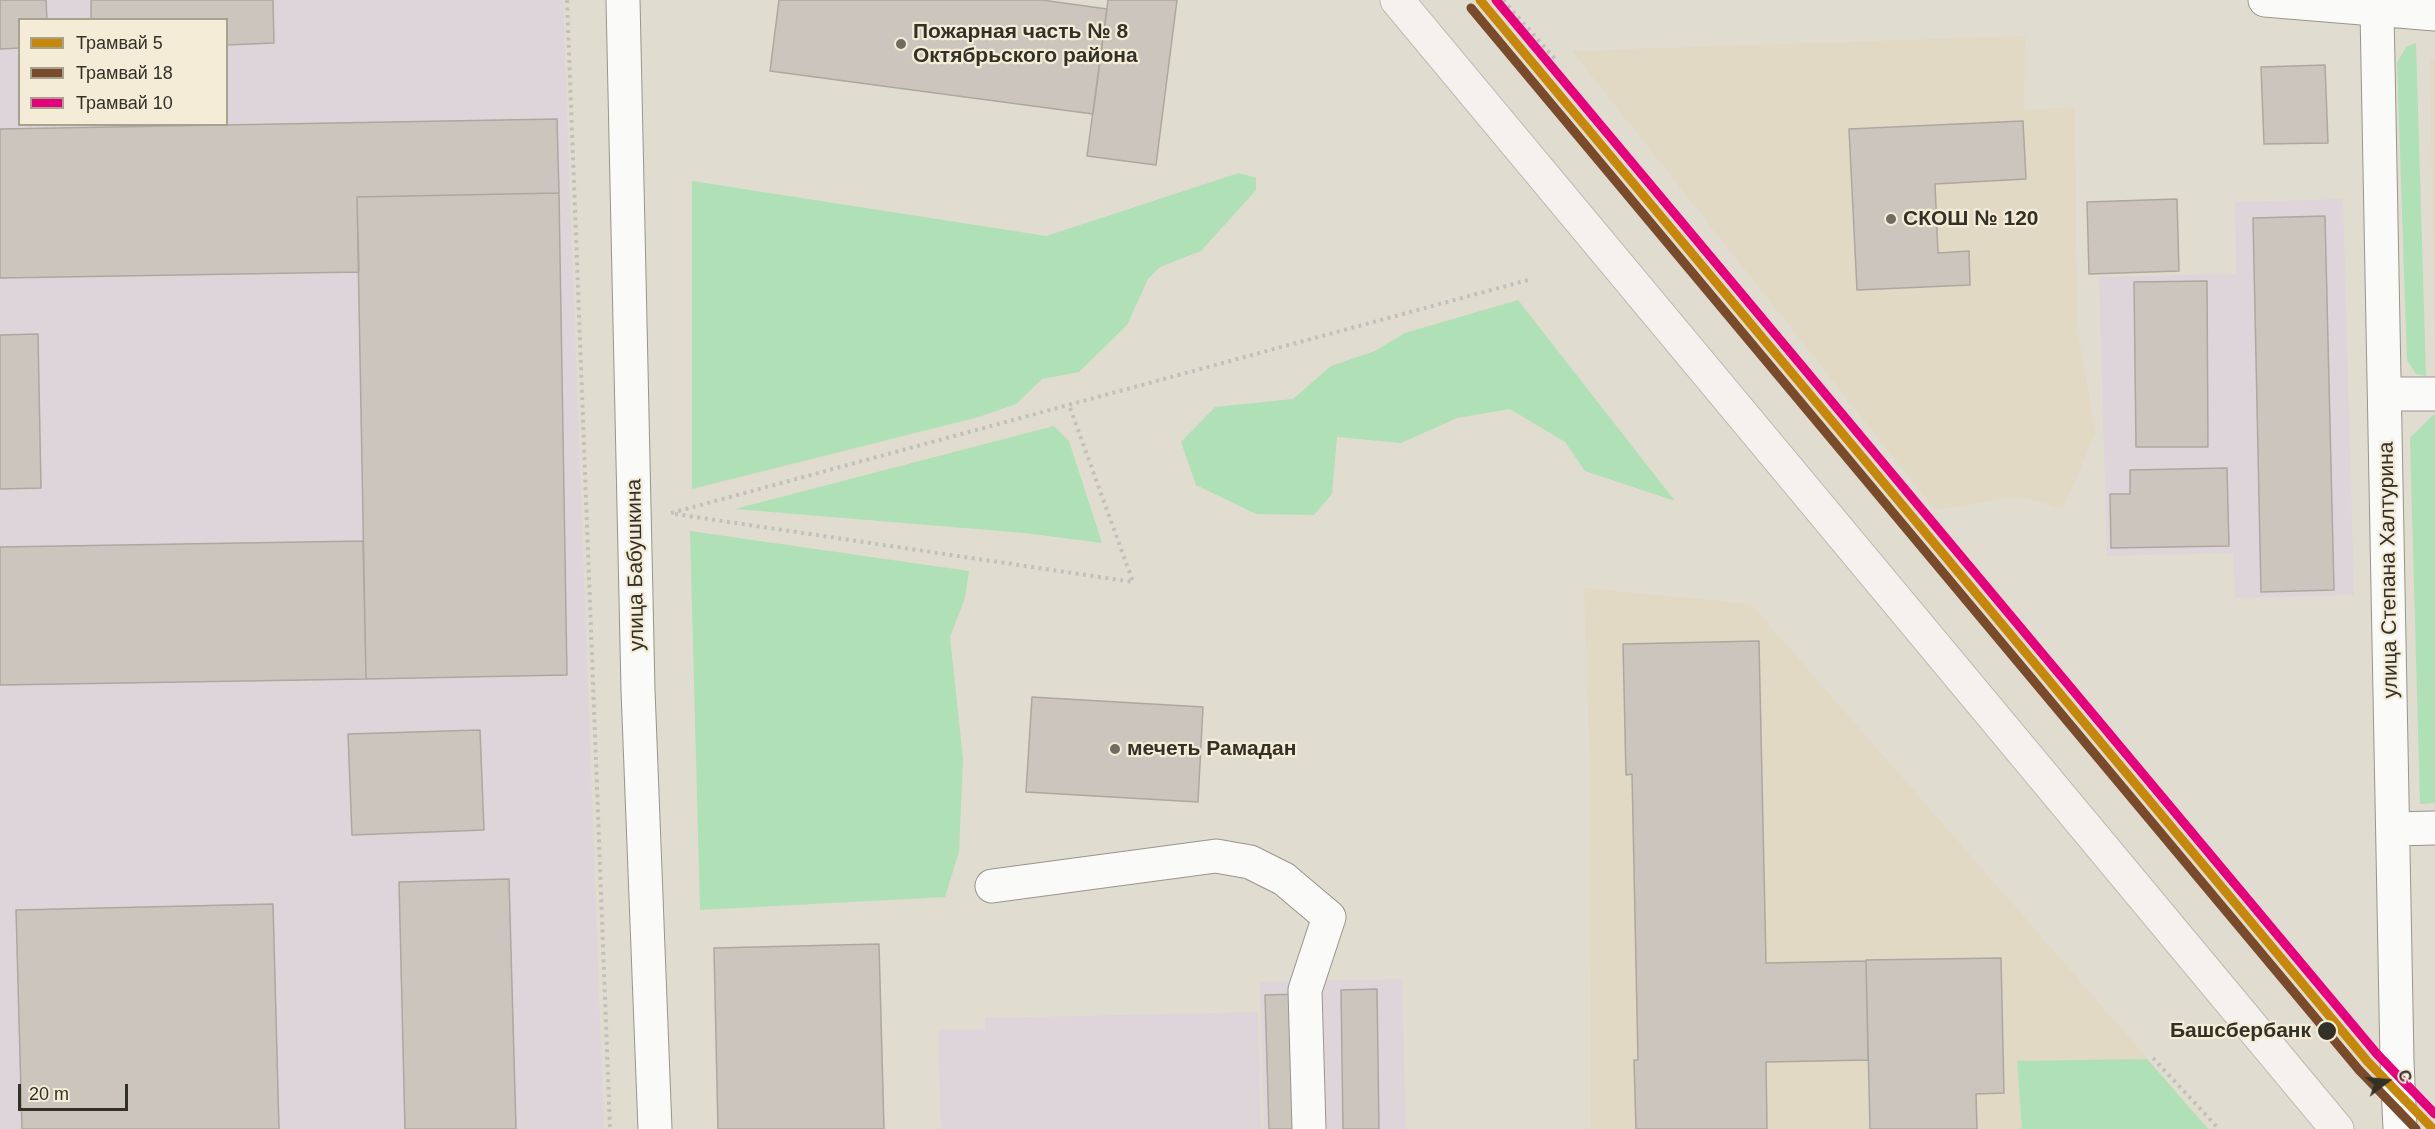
<!DOCTYPE html>
<meta charset="utf-8">
<style>
body{margin:0}
#map{position:relative;width:2435px;height:1129px;overflow:hidden;background:#e0dccf;font-family:Helvetica,sans-serif}
canvas{display:block}
.legend{position:absolute;left:18px;top:18px;width:210px;height:108px;box-sizing:border-box;background:#f4ecd6;border:2px solid #a7a190;margin:0;padding:8px 10px;list-style:none;font-size:18px;color:#333028}
.legend li{display:flex;align-items:center;gap:12px;height:30px}
.legend b{width:30px;border:2px solid #a7a190}
.north{position:absolute;left:2357px;top:1051px;width:60px;height:60px;-webkit-text-stroke:4px #f4ecd6;paint-order:stroke;rotate:74deg;font-size:16px;font-weight:700;line-height:24px;text-align:center;color:#333028}
.north::after{content:'';display:block;margin:auto;width:21px;height:27px;background:#333028;clip-path:polygon(50% 0,100% 100%,50% 72%,0 100%)}
.scale{position:absolute;left:18px;top:1084px;width:110px;height:27px;box-sizing:border-box;border:3px solid #333028;border-top:0;padding-left:8px;font-size:18px;line-height:21px;white-space:nowrap;color:#333028;-webkit-text-stroke:4px #f4ecd6;paint-order:stroke}
</style>
<div id="map">
<canvas width="2435" height="1129"></canvas>
<ul class="legend">
<li><b style="height:8px;background:#c6880a"></b>Трамвай 5</li>
<li><b style="height:8px;background:#7a4b2a"></b>Трамвай 18</li>
<li><b style="height:8px;background:#e5007d"></b>Трамвай 10</li>
</ul>
<div class="north">С</div>
<div class="scale">20 m</div>
</div>
<script>
const g = document.querySelector('canvas').getContext('2d');
g.lineJoin = 'round';
function fill(path, color) { g.fillStyle = color; g.fill(path, 'evenodd'); }
function stroke(path, color, width, dash) { g.strokeStyle = color; g.lineWidth = width; g.lineCap = dash ? 'butt' : 'round'; g.setLineDash(dash || []); g.stroke(path); }
function write(font, color, halo, rows, align = 'center') {
  g.font = font + ' Helvetica,sans-serif'; g.lineWidth = 4.5; g.setLineDash([]); g.textBaseline = 'middle'; g.strokeStyle = halo; g.fillStyle = color; for (const [text, x, y, turn = 0] of rows) {
    g.save(); g.translate(x, y); g.rotate((+turn || 0) * Math.PI / 180); g.textAlign = isNaN(turn) ? turn : align; if (halo) g.strokeText(text, 0, 0); g.fillText(text, 0, 0); g.restore();
  }
}
const built = new Path2D(`
 M 2025,36 L 2024,110 L 2075,107 L 2077,328 L 2096,432 L 2063,508 L 2017,496 L 1935,510 L 1572,51 Z
 M 2430,58 L 2435,58 L 2435,414 Z
 M 1584,588 L 1751,604 L 2209,1129 L 1591,1129 L 1590,778 Z`);
const industrial = new Path2D(`
 M 0,0 L 563,0 L 604,1129 L 0,1129 ZM 20,20 L 226,20 L 226,124 L 20,124 Z
 M 2343,199 L 2354,595 L 2235,598 L 2233,553 L 2107,556 L 2099,277 L 2236,274 L 2235,202 Z
 M 1402,979 L 1406,1129 L 1264,1129 L 1260,982 Z
 M 1258,1012 L 1261,1129 L 941,1129 L 938,1030 L 985,1029 L 985,1018 Z`);
const green = new Path2D(`
 M 2416,43 L 2426,376 L 2416,374 L 2407,360 L 2397,63 L 2406,47 Z
 M 1239,173 L 1256,178 L 1256,190 L 1201,251 L 1160,267 L 1148,279 L 1127,325 L 1079,372 L 1042,379 L 1016,404 L 979,417 L 692,489 L 692,181 L 1046,236 Z
 M 1518,300 L 1675,501 L 1585,471 L 1565,442 L 1510,409 L 1457,418 L 1401,443 L 1337,437 L 1332,494 L 1314,515 L 1256,514 L 1196,485 L 1181,442 L 1215,407 L 1293,399 L 1331,366 L 1375,351 L 1405,333 Z
 M 2433,415 L 2435,415 L 2435,803 L 2420,804 L 2410,438 Z
 M 1054,426 L 1069,441 L 1102,543 L 1025,533 L 735,509 Z
 M 690,531 L 969,571 L 965,598 L 950,637 L 963,759 L 959,852 L 945,897 L 700,910 Z
 M 2147,1059 L 2208,1129 L 2022,1129 L 2017,1061 Z`);
const building = new Path2D(`
 M 0,0 L 46,0 L 47,20 L 20,20 L 20,48 L 0,49 Z
 M 91,0 L 273,0 L 274,43 L 226,45 L 226,20 L 91,20 Z
 M 779,0 L 1042,0 L 1107,9 L 1093,114 L 770,71 Z
 M 1108,0 L 1177,0 L 1156,165 L 1087,156 Z
 M 2325,65 L 2328,143 L 2264,144 L 2261,67 Z
 M 557,119 L 559,193 L 357,197 L 359,272 L 0,278 L 0,129 Z
 M 2023,121 L 2026,179 L 1935,184 L 1938,253 L 1969,251 L 1970,285 L 1857,290 L 1849,129 Z
 M 559,193 L 567,675 L 366,679 L 357,197 Z
 M 2177,199 L 2179,271 L 2089,274 L 2087,202 Z
 M 2325,216 L 2334,590 L 2261,592 L 2253,218 Z
 M 2207,281 L 2208,447 L 2136,447 L 2134,282 Z
 M 38,334 L 41,488 L 0,489 L 0,335 Z
 M 2227,468 L 2229,546 L 2111,548 L 2110,494 L 2130,494 L 2130,470 Z
 M 363,541 L 366,679 L 0,685 L 0,547 Z
 M 1759,641 L 1766,963 L 1866,961 L 1868,1060 L 1766,1062 L 1767,1129 L 1636,1129 L 1634,1060 L 1638,1060 L 1632,774 L 1626,775 L 1623,644 Z
 M 1032,697 L 1203,707 L 1198,802 L 1026,792 Z
 M 480,730 L 484,830 L 352,835 L 348,734 Z
 M 509,879 L 516,1129 L 405,1129 L 399,882 Z
 M 273,904 L 279,1129 L 22,1129 L 16,910 Z
 M 879,944 L 884,1129 L 718,1129 L 714,948 Z
 M 2001,958 L 2004,1093 L 1976,1094 L 1977,1129 L 1870,1129 L 1866,960 Z
 M 1377,989 L 1379,1129 L 1343,1129 L 1341,990 Z
 M 1300,994 L 1304,1129 L 1269,1129 L 1265,995 Z`);
const path = new Path2D(`
 M 567,0 L 610,1129
 M 1503,0 L 1555,59
 M 671,513 L 1528,280
 M 675,514 L 1133,582 L 1069,405
 M 2153,1058 L 2219,1129`);
const minor = new Path2D(`
 M 623,0 L 638,690 L 655,1129
 M 2265,0 L 2435,14
 M 2377,11 L 2397,1061 L 2400,1129
 M 2385,394 L 2435,394
 M 2394,829 L 2435,828
 M 992,886 L 1216,856 L 1250,862 L 1284,879 L 1329,917 L 1305,990 L 1309,1129`);
const major = new Path2D(`
 M 1397,0 L 2337,1129`);
const tram1 = new Path2D(`
 M 1480,0 L 2368,1062 L 2433,1129`);
const tram2 = new Path2D(`
 M 1471,8 L 2359,1070 L 2416,1129`);
const tram3 = new Path2D(`
 M 1496,0 L 2377,1054 L 2435,1114`);
const markers = [
 [901,44,6,"#706c62"],
 [1891,219,6,"#706c62"],
 [1115,749,6,"#706c62"],
 [2327,1031,10,"#333028"]
];
const poiNames = [
 ["Пожарная часть № 8",913,32],
 ["Октябрьского района",913,56],
 ["СКОШ № 120",1903,219],
 ["мечеть Рамадан",1127,749]
];
const streetNames = [
 ["улица Бабушкина",636,565,-91],
 ["улица Степана Халтурина",2389,570,-91]
];
const stopNames = [
 ["Башсбербанк",2311,1031]
];
fill(built, '#e1d9c3');
fill(industrial, '#ded5db');
fill(green, '#b0e0b6');
fill(building, '#cbc5bd');
stroke(building, '#ada79f', 1.5);
stroke(minor, '#98958b', 35);
stroke(major, '#bcbab3', 35);
stroke(path, '#c2c0bc', 4, [3, 4.5]);
stroke(minor, '#fafaf8', 33);
stroke(major, '#f4f1ee', 33);
stroke(tram1, '#c6880a', 9);
stroke(tram2, '#7a4b2a', 9);
stroke(tram3, '#e5007d', 9);
for (const [x, y, r, color] of markers) { const dot = new Path2D(); dot.arc(x, y, r, 0, 2 * Math.PI); g.fillStyle = color; g.fill(dot); stroke(dot, '#f4ecd6', 2); }
write('bold 21px', '#333028', '#f4ecd6', poiNames, 'left');
write('21px', '#333028', '#f4ecd6', streetNames);
write('bold 21px', '#333028', '#f4ecd6', stopNames, 'right');
</script>
